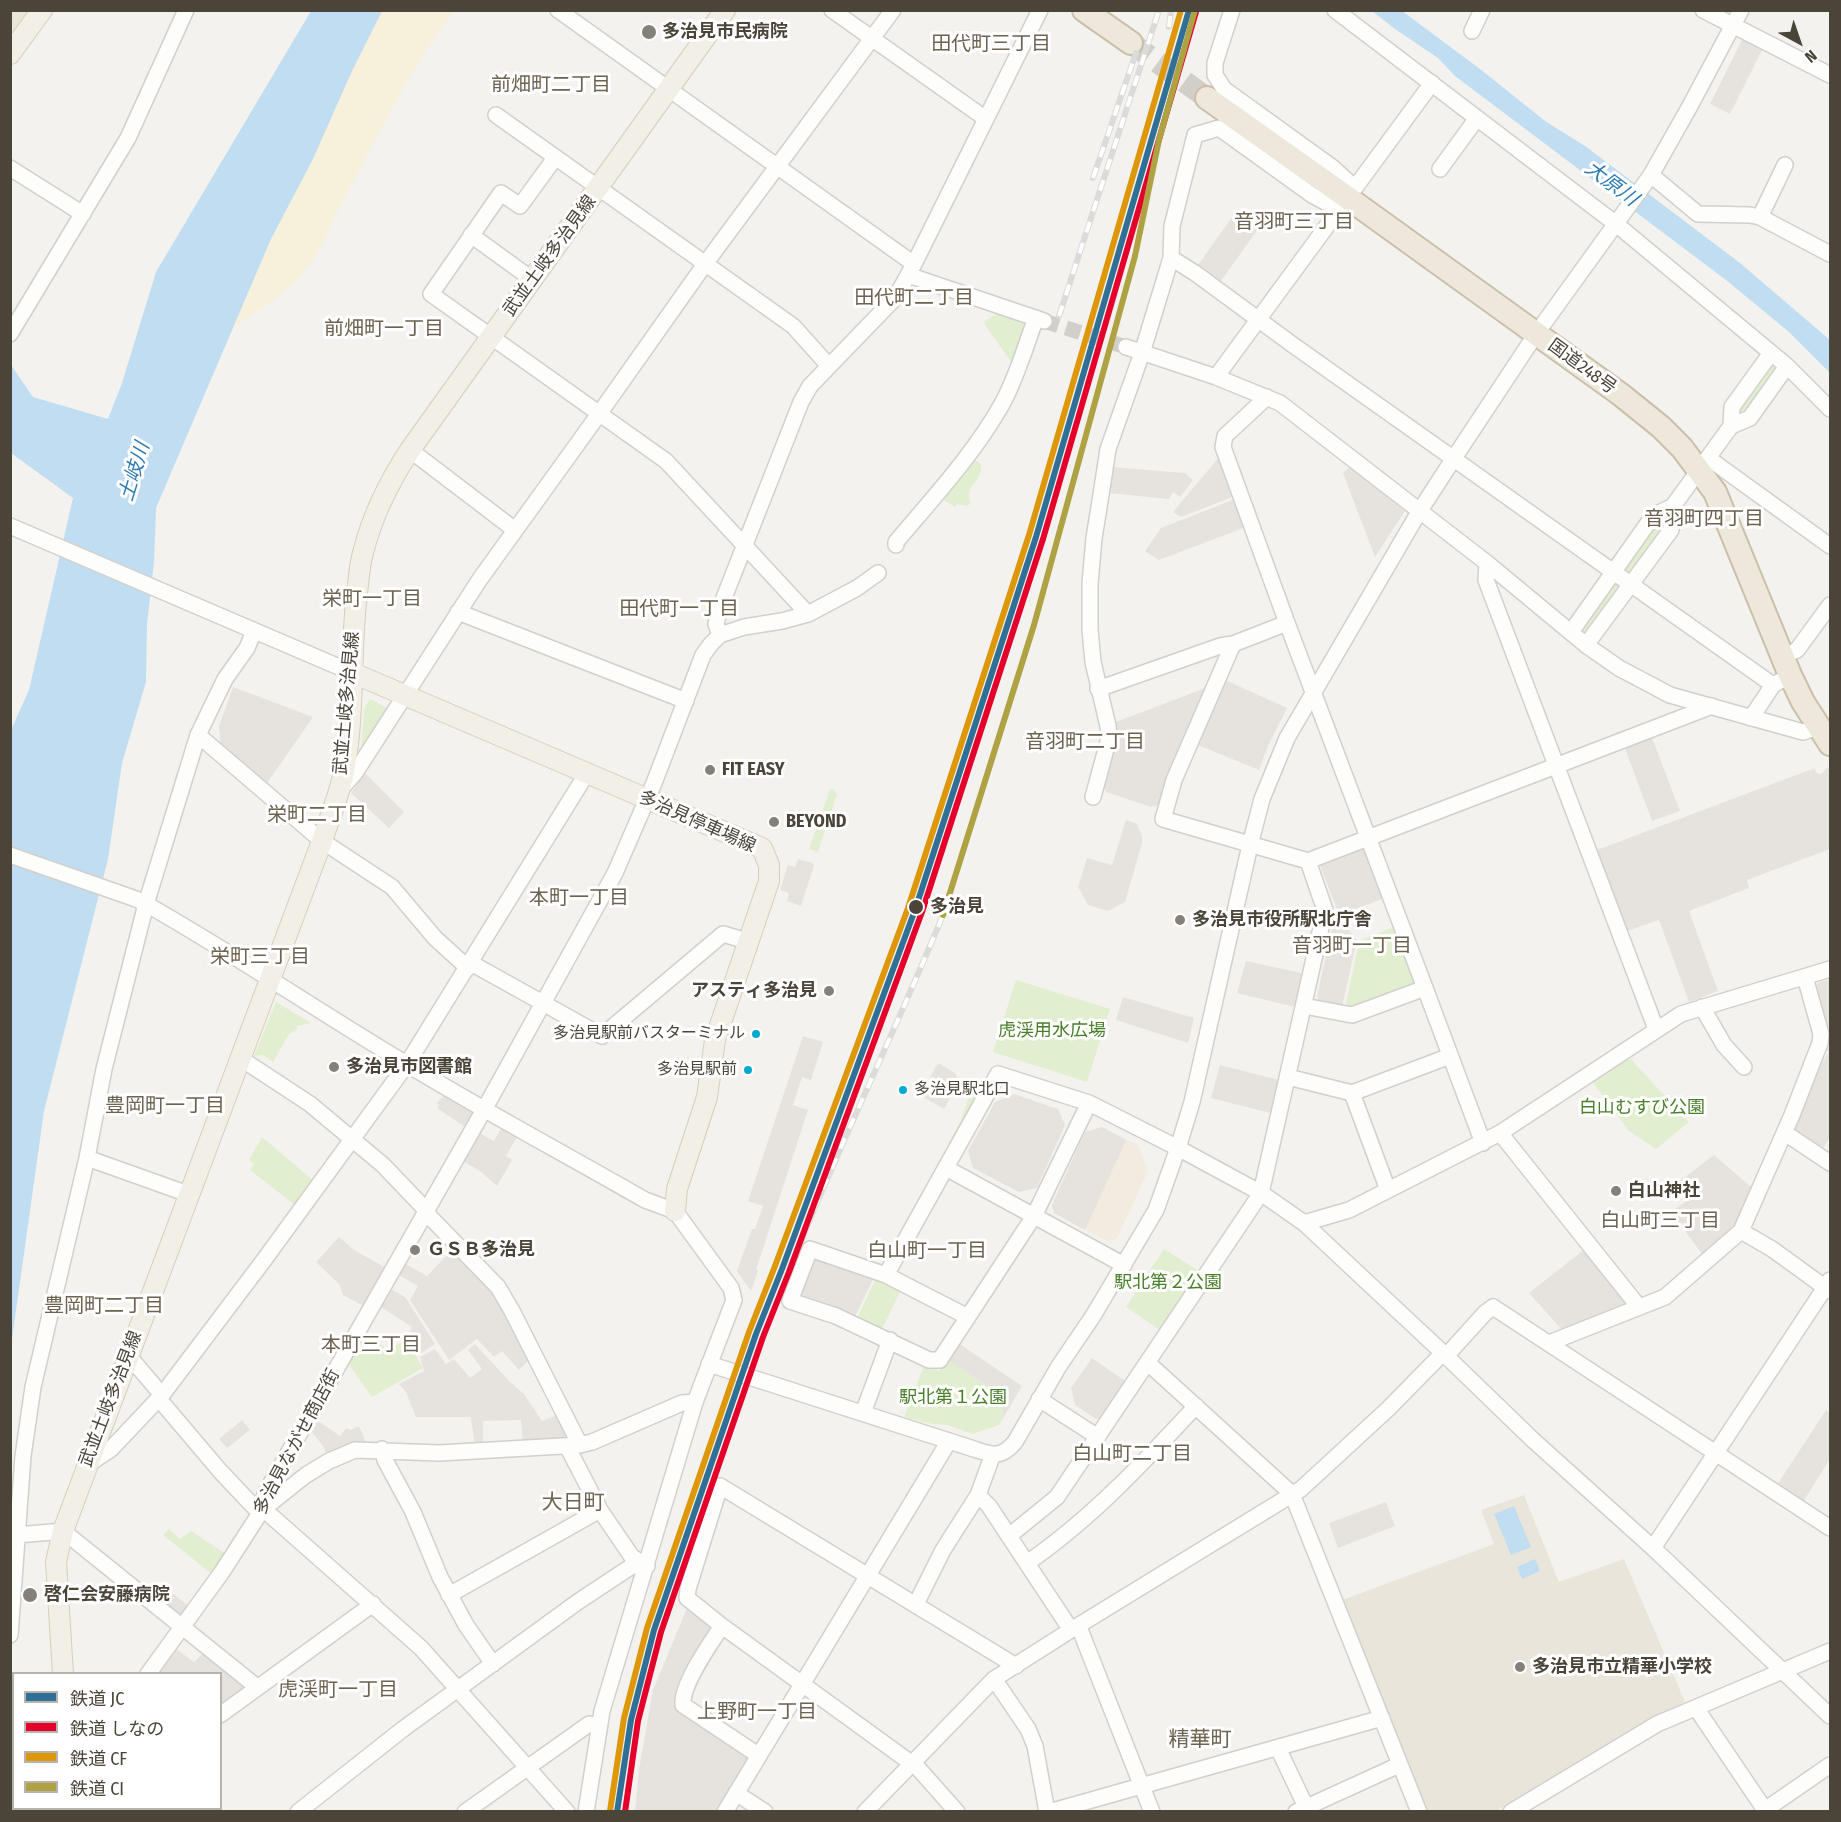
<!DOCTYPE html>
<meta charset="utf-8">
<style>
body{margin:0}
#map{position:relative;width:1841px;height:1822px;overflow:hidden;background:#f4f2ee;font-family:"Fira Sans Condensed","Noto Sans JP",sans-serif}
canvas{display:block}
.frame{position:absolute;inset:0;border:12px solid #4b4439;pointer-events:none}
.legend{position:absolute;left:12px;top:1672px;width:210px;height:138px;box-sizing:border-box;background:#fff;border:2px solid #b7b4b0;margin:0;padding:8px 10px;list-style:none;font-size:18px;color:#4b4439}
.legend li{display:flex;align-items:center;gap:12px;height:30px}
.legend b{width:30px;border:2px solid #b7b4b0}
.north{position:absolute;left:1769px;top:12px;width:60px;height:60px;-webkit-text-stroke:4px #fff;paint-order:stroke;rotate:140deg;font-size:16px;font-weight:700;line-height:24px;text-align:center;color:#4b4439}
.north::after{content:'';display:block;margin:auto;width:21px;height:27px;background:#4b4439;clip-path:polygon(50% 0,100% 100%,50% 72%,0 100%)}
</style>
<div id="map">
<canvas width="1841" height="1822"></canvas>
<div class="frame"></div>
<ul class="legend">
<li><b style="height:8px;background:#307097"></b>鉄道 JC</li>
<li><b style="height:8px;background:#e4002b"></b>鉄道 しなの</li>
<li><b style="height:8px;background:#dd9709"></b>鉄道 CF</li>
<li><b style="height:8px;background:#aea242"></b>鉄道 CI</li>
</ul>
<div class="north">N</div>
</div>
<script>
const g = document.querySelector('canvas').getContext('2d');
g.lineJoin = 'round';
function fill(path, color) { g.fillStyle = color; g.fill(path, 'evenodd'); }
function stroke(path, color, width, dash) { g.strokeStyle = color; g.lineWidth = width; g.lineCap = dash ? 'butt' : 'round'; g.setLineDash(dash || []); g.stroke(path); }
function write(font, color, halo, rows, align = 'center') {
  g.font = font + ' "Fira Sans Condensed","Noto Sans JP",sans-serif'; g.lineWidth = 6; g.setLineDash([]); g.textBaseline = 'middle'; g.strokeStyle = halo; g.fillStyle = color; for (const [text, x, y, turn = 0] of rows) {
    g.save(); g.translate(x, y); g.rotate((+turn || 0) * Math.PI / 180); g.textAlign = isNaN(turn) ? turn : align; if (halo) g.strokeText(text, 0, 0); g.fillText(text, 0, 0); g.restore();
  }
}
const commercial = new Path2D(`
 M 1102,1127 L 1138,1145 L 1148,1171 L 1117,1239 L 1107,1241 L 1054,1213 L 1052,1205 L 1085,1132 Z`);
const education = new Path2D(`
 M 11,11 L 32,11 L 16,32 L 11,31 Z
 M 1524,1495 L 1559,1582 L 1624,1559 L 1685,1702 L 1496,1811 L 1427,1811 L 1342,1600 L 1494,1544 L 1481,1510 Z`);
const green = new Path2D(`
 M 1000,312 L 1025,321 L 1030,327 L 1014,366 L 983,322 Z
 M 1771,364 L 1777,367 L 1779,374 L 1744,414 L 1739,411 L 1738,405 Z
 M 973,458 L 981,464 C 982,480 972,482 969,493 C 968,496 970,500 970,504 L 967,506 L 957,504 L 955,507 L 940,498 Z
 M 1656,523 L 1662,526 L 1665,533 L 1635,572 L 1629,573 L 1625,570 L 1623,564 Z
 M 1613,583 L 1619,586 L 1621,593 L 1586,633 L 1581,630 Z
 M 370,699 L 387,708 L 361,749 L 364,709 Z
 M 830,789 L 833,789 L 837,794 L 818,852 L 809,849 Z
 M 1396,926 L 1417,980 L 1415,986 L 1352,1011 L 1345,1009 L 1359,941 Z
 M 1016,980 L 1110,1009 L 1087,1082 L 993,1052 Z
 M 276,1002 L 311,1023 L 297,1026 L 297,1030 L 289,1034 L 273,1062 L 263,1055 L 254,1056 Z
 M 1629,1057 L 1689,1122 L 1656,1149 L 1628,1130 L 1592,1081 Z
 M 983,1082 L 986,1083 L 951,1145 L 948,1144 L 961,1120 L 970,1094 Z
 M 262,1137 L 315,1182 L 296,1206 L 250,1170 L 254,1164 L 249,1160 Z
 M 1164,1249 L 1202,1273 L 1163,1332 L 1126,1307 Z
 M 876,1278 L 901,1290 L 882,1329 L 857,1318 Z
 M 363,1334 L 388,1349 L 407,1340 L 423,1368 L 372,1397 L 347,1362 Z
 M 947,1360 L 998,1393 L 1004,1417 L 999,1425 L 972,1434 L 948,1425 L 932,1424 L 904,1417 L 925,1363 L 939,1371 Z
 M 169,1529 L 180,1539 L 191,1531 L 226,1554 L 213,1575 L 163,1535 Z`);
const sand = new Path2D(`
 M 382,11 L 454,11 C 410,67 376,140 342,203 C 330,225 322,251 305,271 C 287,293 258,311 234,327 L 271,239 L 313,159 L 352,71 Z`);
const parking = new Path2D(`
 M 1743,38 L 1763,48 L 1730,114 L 1710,104 Z
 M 1235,213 L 1258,229 L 1221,281 L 1198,265 Z
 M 1220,456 L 1235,496 L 1181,517 L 1173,512 Z
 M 1110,467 L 1185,473 L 1193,480 L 1180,497 L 1173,492 L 1169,499 L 1108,493 Z
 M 1350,467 L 1405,511 L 1375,557 L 1343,473 Z
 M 1235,499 L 1246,527 L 1159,560 L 1145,551 L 1161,528 Z
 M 1225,680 L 1287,708 L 1268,746 L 1259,770 L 1198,745 Z
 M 233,687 L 313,717 L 265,786 L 221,748 L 219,726 Z
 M 1208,687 L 1161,804 L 1151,807 L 1106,792 L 1102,783 L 1113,723 Z
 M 1651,735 L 1680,811 L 1652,821 L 1624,746 Z
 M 1828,767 L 1830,770 L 1830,849 L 1747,880 L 1749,888 L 1689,911 L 1718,991 L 1689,1002 L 1659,920 L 1627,931 L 1597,850 L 1815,768 L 1816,773 L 1821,774 Z
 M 365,773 L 404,812 L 389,828 L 351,793 Z
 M 1126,820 L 1137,824 L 1142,836 L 1142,843 L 1125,902 L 1108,911 L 1088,905 L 1078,887 L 1087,858 L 1112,865 Z
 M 1366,847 L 1385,898 L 1339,915 L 1320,865 Z
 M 798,859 L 813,863 L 814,866 L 801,906 L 787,901 L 789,893 L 780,890 L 788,865 L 795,867 Z
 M 1340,919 L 1357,940 L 1342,1007 L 1319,1003 L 1317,996 L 1334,921 Z
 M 1246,961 L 1306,974 L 1299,1008 L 1237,993 Z
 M 1830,979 L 1830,1028 L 1826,1025 L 1815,991 L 1818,983 Z
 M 1123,997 L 1194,1018 L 1188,1043 L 1116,1020 Z
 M 1830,1035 L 1830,1137 L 1824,1147 L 1815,1146 L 1796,1134 L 1793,1127 L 1815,1074 L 1829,1052 L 1825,1048 Z
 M 803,1036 L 823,1042 L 811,1080 L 802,1077 L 793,1105 L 808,1110 L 756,1270 L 758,1271 L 751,1291 L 737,1271 L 752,1229 L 755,1229 L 763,1206 L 748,1201 Z
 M 938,1063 L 955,1073 L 959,1081 L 944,1109 L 920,1095 Z
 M 1220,1065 L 1283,1081 L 1274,1114 L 1211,1098 Z
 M 445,1094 L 475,1111 L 465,1127 L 437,1108 L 439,1105 L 437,1103 Z
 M 1014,1094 L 1058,1109 L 1065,1125 L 1037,1188 L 1019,1192 L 973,1168 L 968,1151 L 995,1102 Z
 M 502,1127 L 518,1135 L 506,1156 L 512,1160 L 497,1186 L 480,1171 L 462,1161 L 477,1132 L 494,1141 Z
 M 1102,1127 L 1126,1140 L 1085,1230 L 1054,1213 L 1052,1205 L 1085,1132 Z
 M 1714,1155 L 1756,1191 L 1739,1227 L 1705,1258 L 1671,1212 L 1689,1199 L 1677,1183 Z
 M 339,1237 L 354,1250 L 386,1268 L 364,1306 L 343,1295 L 339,1284 L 316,1262 Z
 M 454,1248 L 492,1290 L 530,1359 L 519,1370 L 502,1351 L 494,1357 L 477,1339 L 449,1360 L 410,1300 L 418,1286 L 395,1273 L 402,1262 L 427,1276 Z
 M 1585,1249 L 1628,1301 L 1627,1306 L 1564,1332 L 1529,1293 Z
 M 816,1256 L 874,1277 L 855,1317 L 801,1299 L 797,1294 L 811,1259 Z
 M 386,1286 L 406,1298 L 435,1344 L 420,1354 L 407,1336 L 412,1327 L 376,1304 Z
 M 958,1343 L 1022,1386 L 1004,1417 L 998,1393 L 947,1360 Z
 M 475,1344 L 510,1382 L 524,1394 L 542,1421 L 560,1414 L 571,1439 L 523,1442 L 521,1420 L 483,1421 L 483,1448 L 475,1448 L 471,1417 L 416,1417 L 406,1392 L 399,1384 L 424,1371 L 420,1357 L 435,1349 L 446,1364 L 454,1359 L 470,1378 L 482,1369 L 468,1350 Z
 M 1092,1358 L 1128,1383 L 1105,1417 L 1096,1419 L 1075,1405 L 1071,1388 Z
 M 1826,1410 L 1830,1413 L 1830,1459 L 1803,1502 L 1777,1485 Z
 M 314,1418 L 340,1436 L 346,1428 L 351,1430 L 359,1426 L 367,1445 L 329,1459 L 323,1446 L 308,1427 Z
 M 242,1420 L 250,1430 L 227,1448 L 219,1439 Z
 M 1386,1502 L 1395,1526 L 1338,1548 L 1329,1523 Z
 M 163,1586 L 190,1607 L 181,1617 L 155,1597 Z
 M 688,1606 L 717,1628 L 676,1704 L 750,1755 L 716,1811 L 635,1812 L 639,1769 L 653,1690 Z
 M 175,1648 L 194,1662 L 205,1651 L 249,1688 L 221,1711 L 220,1674 L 155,1674 Z`);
const water = new Path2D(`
 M 311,11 L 382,11 L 352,71 L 313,159 L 271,239 L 156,508 L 154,562 L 147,624 L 146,682 L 122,763 L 108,859 L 44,1111 L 11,1346 L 11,730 L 29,690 L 73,498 L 11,453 L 11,365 L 33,397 L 108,419 L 122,383 L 156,272 Z
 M 1372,11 L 1402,11 L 1480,69 L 1545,121 L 1585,146 L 1740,263 L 1830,340 L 1830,373 L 1789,332 L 1726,280 L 1455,76 L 1438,58 L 1395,29 Z
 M 1514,1506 L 1531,1547 L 1511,1555 L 1494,1514 Z
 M 1535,1559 L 1540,1571 L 1522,1579 L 1517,1567 Z`);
const minorTunnel = new Path2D(`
 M 1044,321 L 1126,347`);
const highwayTunnel = new Path2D(`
 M 1131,43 L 1207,98`);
const minor = new Path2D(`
 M 558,10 L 914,264
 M 832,10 L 986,119
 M 1232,10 L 1215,63 L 1215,75 L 1224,89 L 1332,167 L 1355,188
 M 1335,10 L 1616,224 L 1787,366 L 1830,409
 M 1703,10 L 1830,75
 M 1741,10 L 1690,106 L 1651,175 L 1536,334 L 1454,458 L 1419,512 L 1287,738 L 1262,799 L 1250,845 L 1192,1102 L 1178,1148 L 1261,1193 L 1304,1223 L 1443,1353 L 1533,1440 L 1653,1548 L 1830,1716
 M 1472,31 L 1482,10
 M 496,115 L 793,326 L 829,366
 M 555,158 L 520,206 L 501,193 L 431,294 L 666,461 L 808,614 L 857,588 L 878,573
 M 10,168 L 83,214
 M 1440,169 L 1477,118
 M 1651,175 L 1698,214 L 1750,215 L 1760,217 L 1830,254
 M 1760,217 L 1785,165
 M 471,235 L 533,280
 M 1171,258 L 1195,273 L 1293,345 L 1773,685
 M 908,275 L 1044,321
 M 10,334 L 128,138 L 186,10
 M 1126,347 L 1216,377 L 1280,403 L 1487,563 L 1586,645 L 1619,668 L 1670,695 L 1803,732 L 1819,727
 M 1216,377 L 1432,83
 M 1267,397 L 1225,436 L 1223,447 L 1287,623
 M 1731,426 L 1732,407 L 1771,353
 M 410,450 L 515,530
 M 1708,458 L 1830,546
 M 10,526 L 353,673
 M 896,545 L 896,542 C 933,498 974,454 1002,404 C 1017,377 1025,347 1036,318
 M 1487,563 L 1486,580 L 1656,1029
 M 458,612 L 686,701
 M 1571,632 L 1653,516 L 1673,506 L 1731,426 L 1750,418 L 1787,366
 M 720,635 L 716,624 L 720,608 L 801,402 L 810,386 L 896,297 L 914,264 L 1040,10
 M 1586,645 L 1671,530 L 1673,506
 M 1782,657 L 1797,650 L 1830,605
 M 1098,689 L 1220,646 L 1233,644
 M 1751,718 L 1773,685 L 1782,680
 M 198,735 L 322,841 L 392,887 L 435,938 L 468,968
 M 339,791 L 355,773 L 480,579 L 599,414 L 705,264 L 893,10
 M 1093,797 L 1109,738 L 1108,726 L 1093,662 L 1090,630 L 1090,584 L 1094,538 L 1101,495 L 1108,449 L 1142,353 L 1171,258 L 1172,226 L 1195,135 L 1219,128 L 1312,195 L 1340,210
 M 10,855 L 136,899 L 146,904 C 234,954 318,1011 405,1063 C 484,1111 565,1154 645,1200 L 675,1211 L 731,1288 L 734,1300 L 695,1402 L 602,1711 L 586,1812
 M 1308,861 L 1712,706
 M 471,963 L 602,1036 L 723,934 L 747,941
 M 1425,988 L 1483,1143
 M 1702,1007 L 1724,1045 L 1744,1067
 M 240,1058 L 310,1104 L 383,1165 L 426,1210 L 430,1217 L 498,1287 L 512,1311 L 580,1445
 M 1288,1077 L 1352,1093 L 1450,1056
 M 1352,1093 L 1388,1190
 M 1500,1133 L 1639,1307
 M 1785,1133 L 1830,1163
 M 87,1158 L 188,1194
 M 946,1168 L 1124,1265
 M 1304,1223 L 1349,1210 L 1500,1133 L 1681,1014 L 1830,969
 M 1741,1231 L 1772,1249 L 1830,1291
 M 968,1317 L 886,1275 L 810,1249 L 790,1301 L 836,1316 L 929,1360 L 940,1360 L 941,1358 L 1034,1216 L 1089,1103
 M 1549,1343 L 1665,1297 L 1741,1231 L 1792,1115 L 1820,1043 L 1821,1034 L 1805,977
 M 128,1355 L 162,1395
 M 1446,1356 L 1485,1313 L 1493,1307 L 1830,1528
 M 1148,1363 L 1292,1494 L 1419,1812
 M 709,1364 L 974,1449 C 992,1455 1001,1459 1015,1442 L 1059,1366 L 1093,1316 L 1156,1210 L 1178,1148 L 1089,1103 L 998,1074 L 886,1275
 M 159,1399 L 220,1471 L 254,1507 L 269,1514 L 421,1648 L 567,1812
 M 1039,1399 L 1098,1437
 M 863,1413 L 890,1340
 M 567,1446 L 600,1510 L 632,1557 L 647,1566
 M 382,1449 L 385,1460 L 413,1512 L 440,1577 L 466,1625 L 493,1664
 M 87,1465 L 111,1449 L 162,1395 L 264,1260 L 407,1064 L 587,773
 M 978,1495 L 989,1506 L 1071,1630
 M 262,1510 L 306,1475 L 329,1461 L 355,1450 L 439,1453 L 580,1445 L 592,1442 L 682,1403 L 695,1402
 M 17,1535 L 63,1531 L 257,1687
 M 1009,1536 L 1057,1497 L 1261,1193 L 1325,910 L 1308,861 L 1163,819 L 1174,780 L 1233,644 L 1287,623 L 1425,988 L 1352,1015 L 1304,1006
 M 1653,1548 L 1830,1280
 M 1027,1563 C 1091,1519 1144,1462 1196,1406
 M 449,1595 L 600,1510
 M 916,1604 L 943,1550 L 978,1495 L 993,1454
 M 722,1626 C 710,1644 681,1685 683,1705 L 758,1755
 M 1079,1627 L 1152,1812
 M 10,1635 L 23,1456 L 33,1387 L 87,1158 L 104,1069 L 146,904 L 198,735 L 225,679 L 247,648 L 254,631
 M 148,1674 L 222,1572 L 262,1510 L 265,1494 L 485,1108 L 615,873 L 654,783 L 703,655 L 711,644 L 720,635 L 744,627 L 782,621 L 808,614
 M 994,1679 L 1028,1729 L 1035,1746 L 1047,1812
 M 1696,1708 L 1765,1810
 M 220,1715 L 373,1604
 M 1278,1748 L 1306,1807
 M 736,1793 L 765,1812
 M 10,1810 L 14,1763
 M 298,1812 L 403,1729 L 579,1601 L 632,1566 L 647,1566
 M 465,1812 L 589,1724 L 599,1726
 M 725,1812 L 949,1441
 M 865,1812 L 994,1679 L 1071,1630 L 1301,1489 L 1388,1409 L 1443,1353
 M 957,1812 L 918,1768 L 722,1626 L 687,1598 L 688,1589 L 720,1486 L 1016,1666
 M 1049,1812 L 1382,1718
 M 1296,1812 L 1399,1765
 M 1511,1812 L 1657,1724 L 1830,1651
 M 1762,1812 L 1830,1765`);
const major = new Path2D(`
 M 10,54 L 42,10
 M 353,673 L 762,848 L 769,865 L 769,881 L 715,1040 L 707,1097 L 677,1189 L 675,1211
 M 63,1674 L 56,1562 L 63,1531 L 322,841 C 329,819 338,798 343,776 C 356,713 349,648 358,585 C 359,574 360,563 363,553 C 372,516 389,482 410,450 L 725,10
 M 10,1737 L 14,1737
 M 157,1808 L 160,1812`);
const highway = new Path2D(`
 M 1084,10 L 1131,43
 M 1207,98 L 1348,198 L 1620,394 L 1661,427 L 1682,448 L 1715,492 L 1790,675 L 1803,702 L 1830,744`);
const rail = new Path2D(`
 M 1169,27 L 1171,10
 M 1093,178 L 1136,53
 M 1059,316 L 1159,10
 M 789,1270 C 837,1150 894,1034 943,915`);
const rail1 = new Path2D(`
 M 617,1812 L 631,1720 L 654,1630 L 756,1334 L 782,1269 L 915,910 L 1036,537 L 1189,10`);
const rail2 = new Path2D(`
 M 625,1812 L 638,1721 L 661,1632 L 763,1337 L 789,1272 L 922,912 L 1043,539 L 1196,12`);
const rail3 = new Path2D(`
 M 610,1811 L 624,1718 L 647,1628 L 749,1332 L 775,1266 L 908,908 L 1029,535 L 1181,10`);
const rail4 = new Path2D(`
 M 943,915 L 1034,625 L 1135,256 L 1159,140 L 1195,10`);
const markers = [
 [649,32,8,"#868178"],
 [710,770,6,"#868178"],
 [774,822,6,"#868178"],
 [916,907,8,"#4b4439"],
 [1180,920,6,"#868178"],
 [829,991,6,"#868178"],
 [756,1034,5,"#00a9ce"],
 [334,1067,6,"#868178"],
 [748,1070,5,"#00a9ce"],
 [903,1090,5,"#00a9ce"],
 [1616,1191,6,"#868178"],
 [415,1250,6,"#868178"],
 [30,1595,8,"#868178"],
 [1520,1667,6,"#868178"]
];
const busNames = [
 ["多治見駅前バスターミナル",745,1034],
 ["多治見駅前",737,1070],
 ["多治見駅北口",914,1090,"left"]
];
const poiNames = [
 ["多治見市民病院",662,32],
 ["FIT EASY",722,770],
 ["BEYOND",786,822],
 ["多治見市役所駅北庁舎",1192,920],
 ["アスティ多治見",817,991,"right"],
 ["多治見市図書館",346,1067],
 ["白山神社",1628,1191],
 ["ＧＳＢ多治見",427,1250],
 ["啓仁会安藤病院",44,1595],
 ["多治見市立精華小学校",1532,1667]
];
const streetNames = [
 ["武並土岐多治見線",550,256,-54],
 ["国道248号",1582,367,36],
 ["武並土岐多治見線",347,703,-85],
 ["多治見停車場線",697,822,24],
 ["武並土岐多治見線",111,1399,-69],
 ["多治見ながせ商店街",297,1442,-62]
];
const stopNames = [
 ["多治見",930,907]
];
const parkNames = [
 ["虎渓用水広場",1052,1031],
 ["白山むすび公園",1642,1108],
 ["駅北第２公園",1168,1283],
 ["駅北第１公園",953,1398]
];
const neighbourhoodNames = [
 ["田代町三丁目",991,44],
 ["前畑町二丁目",551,85],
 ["音羽町三丁目",1294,222],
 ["田代町二丁目",914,298],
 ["前畑町一丁目",384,329],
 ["音羽町四丁目",1704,519],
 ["栄町一丁目",372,599],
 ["田代町一丁目",679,609],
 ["音羽町二丁目",1085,742],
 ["栄町二丁目",317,815],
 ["本町一丁目",579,898],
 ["音羽町一丁目",1352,946],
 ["栄町三丁目",260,957],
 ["豊岡町一丁目",165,1106],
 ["白山町三丁目",1660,1221],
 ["白山町一丁目",927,1251],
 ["豊岡町二丁目",104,1306],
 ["本町三丁目",371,1345],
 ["白山町二丁目",1132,1454],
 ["虎渓町一丁目",338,1690],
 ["上野町一丁目",757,1712]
];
const waterNames = [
 ["大原川",1611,184,37],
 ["土岐川",135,472,-73]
];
const quarterNames = [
 ["大日町",573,1503],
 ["精華町",1200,1740]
];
fill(commercial, '#f3ebdf');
fill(education, '#eae5da');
fill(green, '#e1eecf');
fill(sand, '#f7f0da');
fill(parking, '#e6e3df');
fill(water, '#c0ddf1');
stroke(minorTunnel, '#d2cfca', 15, [15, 8]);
stroke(highwayTunnel, '#d2cfca', 22, [22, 11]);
stroke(minor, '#d2d0cb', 18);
stroke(major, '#d6cebb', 22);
stroke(highway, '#ccbfa9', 26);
stroke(minor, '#fdfdfc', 15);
stroke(major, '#f2efe6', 20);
stroke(highway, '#ede8db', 22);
stroke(rail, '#dbdbda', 6);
stroke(rail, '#fff', 4, [11]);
stroke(rail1, '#307097', 6);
stroke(rail2, '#e4002b', 6);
stroke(rail3, '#dd9709', 6);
stroke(rail4, '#aea242', 6);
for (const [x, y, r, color] of markers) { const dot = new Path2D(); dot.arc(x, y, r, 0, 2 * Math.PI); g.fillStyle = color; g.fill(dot); stroke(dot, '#fff', 2); }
write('16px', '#4b4439', '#fff', busNames, 'right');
write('bold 18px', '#4b4439', '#fff', poiNames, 'left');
write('18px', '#4b4439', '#fff', streetNames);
write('bold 18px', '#4b4439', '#fff', stopNames, 'left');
write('18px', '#4a7f2a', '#fff', parkNames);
write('20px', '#6e6250', '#fff', neighbourhoodNames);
write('italic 20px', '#2e7ab2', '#fff', waterNames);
write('21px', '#6e6250', '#fff', quarterNames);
</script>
